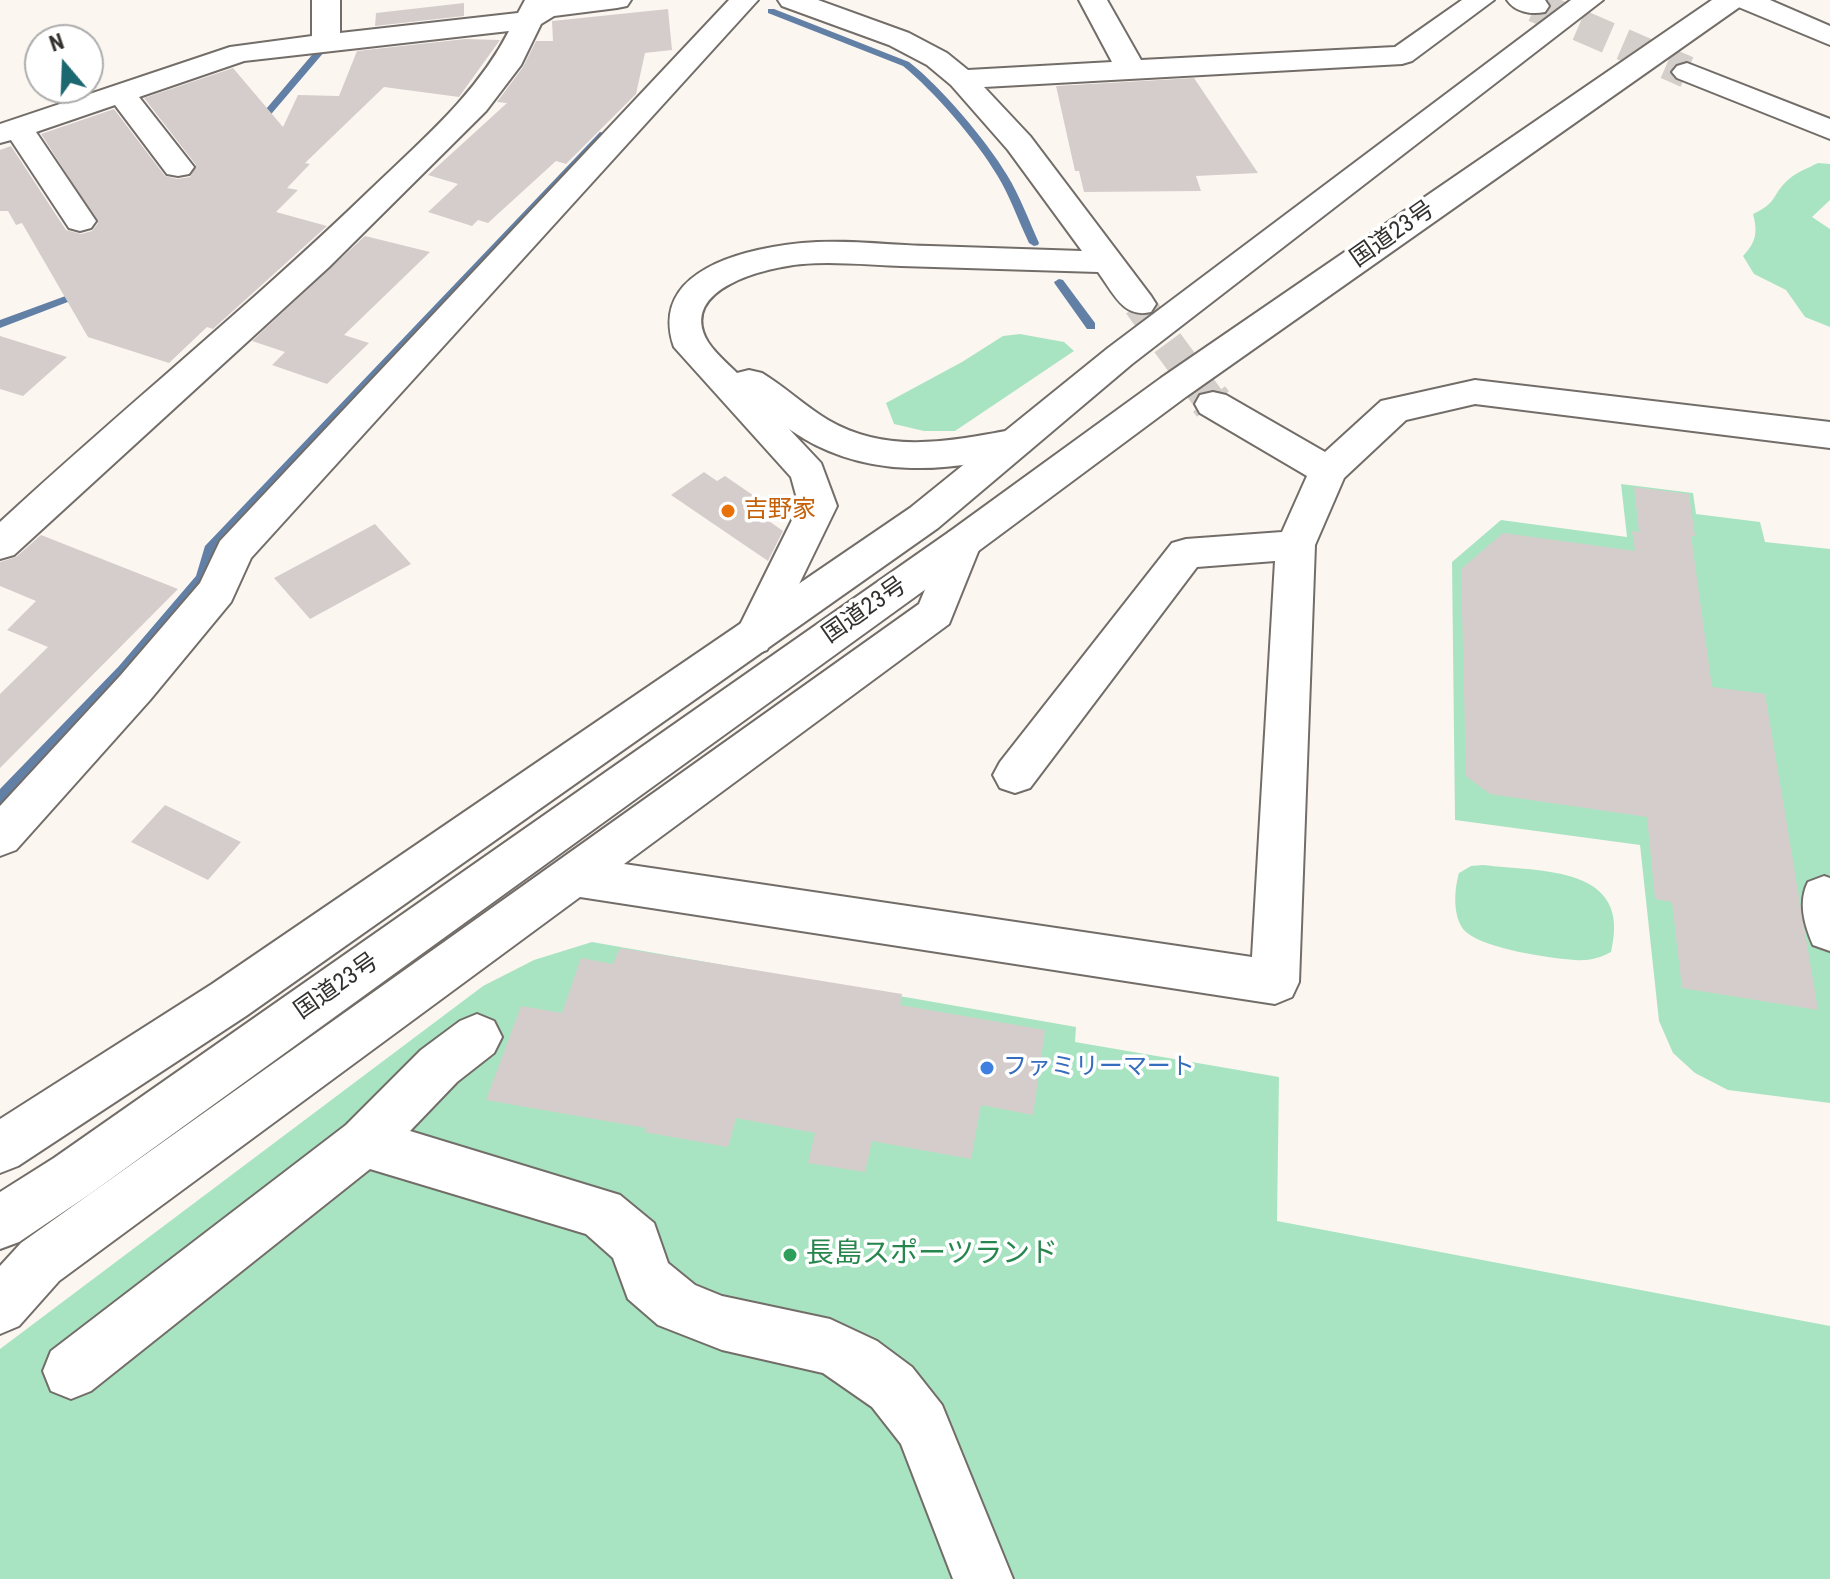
<!DOCTYPE html>
<meta charset="utf-8">
<style>
body{margin:0}
#map{position:relative;width:1830px;height:1579px;overflow:hidden;background:#fcf6f1;font-family:"Roboto Condensed",sans-serif}
canvas{display:block}
.north{position:absolute;left:24px;top:24px;width:80px;height:80px;box-sizing:border-box;background:#fff;border:2px solid #adadac;border-radius:50%;rotate:341deg;font-size:22px;font-weight:700;line-height:32px;text-align:center;color:#33312f}
.north::after{content:'';display:block;margin:auto;width:28px;height:36px;background:#1c6870;clip-path:polygon(50% 0,100% 100%,50% 72%,0 100%)}
</style>
<div id="map">
<canvas width="1830" height="1579"></canvas>
<div class="north">N</div>
</div>
<script>
const g = document.querySelector('canvas').getContext('2d');
g.lineJoin = 'round';
function fill(path, color) { g.fillStyle = color; g.fill(path, 'evenodd'); }
function stroke(path, color, width, dash) { g.strokeStyle = color; g.lineWidth = width; g.lineCap = dash ? 'butt' : 'round'; g.setLineDash(dash || []); g.stroke(path); }
function write(font, color, halo, rows, align = 'center') {
  g.font = font + ' "Roboto Condensed","Noto Sans JP",sans-serif'; g.lineWidth = 7; g.setLineDash([]); g.textBaseline = 'middle'; g.strokeStyle = halo; g.fillStyle = color; for (const [text, x, y, turn = 0] of rows) {
    g.save(); g.translate(x, y); g.rotate((+turn || 0) * Math.PI / 180); g.textAlign = isNaN(turn) ? turn : align; if (halo) g.strokeText(text, 0, 0); g.fillText(text, 0, 0); g.restore();
  }
}
const green = new Path2D(`
 M 1818,163 L 1830,164 L 1830,200 L 1812,217 L 1830,229 L 1830,327 L 1805,317 L 1786,290 L 1754,274 L 1743,256 C 1756,242 1758,233 1753,214 C 1780,201 1770,196 1789,179 C 1797,172 1808,168 1818,163 Z
 M 1020,334 L 1064,342 L 1074,351 L 955,431 L 924,431 L 894,424 L 886,403 L 962,362 L 1003,336 Z
 M 1621,484 L 1693,493 L 1696,514 L 1760,522 L 1765,542 L 1830,549 L 1830,1103 L 1728,1090 L 1695,1073 L 1673,1053 L 1659,1021 L 1640,845 L 1455,820 L 1452,562 L 1501,520 L 1627,537 Z
 M 1483,865 C 1541,872 1633,865 1611,952 C 1600,958 1589,961 1575,960 C 1549,958 1485,949 1466,932 C 1452,919 1454,890 1459,873 L 1471,866 Z
 M 592,942 L 1076,1027 L 1075,1042 L 1279,1077 L 1277,1221 L 1830,1326 L 1830,1579 L 0,1579 L 0,1349 L 483,986 L 534,960 Z`);
const stream = new Path2D(`
 M 768,9 L 774,9 L 909,62 C 941,87 986,140 1007,175 C 1020,196 1029,221 1039,243 L 1038,245 L 1034,246 L 1029,243 C 1018,220 1010,196 997,175 C 977,141 933,90 903,66 L 768,13 Z
 M 317,49 L 325,51 L 261,126 L 255,126 L 255,122 Z
 M 600,132 L 608,134 L 215,551 L 206,581 L 129,674 L 5,802 L 0,804 L 0,789 L 119,666 L 196,576 L 205,546 Z
 M 1059,279 L 1063,280 L 1095,323 L 1095,329 L 1087,329 L 1055,284 L 1054,282 Z
 M 82,290 L 86,291 L 86,295 L 0,328 L 0,320 Z`);
const building = new Path2D(`
 M 464,3 L 464,16 L 375,26 L 376,13 Z
 M 668,9 L 672,50 L 645,53 L 636,94 L 566,164 L 556,161 L 488,223 L 478,220 L 472,226 L 428,212 L 458,184 L 428,175 L 507,103 L 497,102 L 523,67 L 536,41 L 553,41 L 552,21 Z
 M 465,39 L 500,40 L 459,97 L 384,87 L 305,163 L 310,164 L 287,188 L 298,190 L 276,212 L 327,226 L 213,329 L 207,327 L 169,363 L 88,337 L 22,223 L 16,225 L 8,211 L 0,211 L 0,150 L 11,146 L 66,230 L 81,234 L 92,231 L 98,223 L 41,134 L 114,109 L 165,176 L 177,179 L 190,177 L 196,165 L 144,98 L 233,68 L 283,127 L 298,95 L 339,96 L 357,51 Z
 M 1194,78 L 1258,173 L 1196,176 L 1201,191 L 1084,192 L 1079,171 L 1075,171 L 1056,86 Z
 M 365,236 L 430,252 L 344,335 L 369,343 L 327,384 L 272,365 L 285,352 L 252,341 Z
 M 0,336 L 67,357 L 23,396 L 0,389 Z
 M 704,472 L 717,481 L 725,476 L 776,511 L 766,519 L 783,531 L 768,561 L 671,495 Z
 M 1634,487 L 1689,494 L 1695,536 L 1691,536 L 1712,687 L 1765,694 L 1818,1010 L 1682,988 L 1672,902 L 1655,899 L 1647,817 L 1490,794 L 1466,776 L 1461,569 L 1503,533 L 1635,551 L 1632,531 L 1639,532 Z
 M 375,524 L 411,564 L 310,619 L 274,578 Z
 M 41,535 L 178,589 L 0,768 L 0,694 L 48,647 L 7,630 L 36,601 L 0,586 L 0,562 L 16,557 Z
 M 165,805 L 241,842 L 208,880 L 131,842 Z
 M 620,948 L 902,994 L 900,1005 L 1045,1030 L 1033,1115 L 981,1105 L 971,1159 L 872,1141 L 865,1172 L 808,1163 L 815,1133 L 736,1118 L 728,1147 L 644,1132 L 646,1128 L 486,1100 L 521,1006 L 562,1013 L 581,958 L 613,964 Z`);
const minorTunnelFar1 = new Path2D(`
 M 1535,6 L 1687,72
 M 1139,304 L 1210,401`);
const minorTunnel = new Path2D(`
 M 1209,399 L 1213,404`);
const minor = new Path2D(`
 M 312,0 L 340,0 L 340,33 L 518,13 L 525,0 L 631,0 L 627,6 L 617,8 L 554,16 L 541,24 L 521,65 L 486,111 L 329,267 L 14,555 L 0,559 L 0,522 C 122,409 251,305 370,190 C 422,140 476,95 509,31 L 244,61 L 139,97 L 194,167 L 189,174 L 178,176 L 167,174 L 115,105 L 36,132 L 96,221 L 91,228 L 80,231 L 69,228 L 11,140 L 0,143 L 0,124 L 230,47 L 312,36 Z
 M 729,0 L 758,0 L 251,558 L 231,602 L 150,700 L 16,850 L 0,856 L 0,806 L 120,676 L 200,583 L 220,541 Z
 M 778,0 L 818,0 L 909,33 L 947,53 L 968,70 L 1112,62 L 1079,0 L 1107,0 L 1141,60 L 1395,47 L 1462,0 L 1494,0 L 1412,61 L 1402,64 L 984,87 L 1030,136 L 1151,296 L 1156,304 L 1151,312 C 1123,319 1113,292 1098,272 C 1032,270 967,268 901,266 C 869,265 835,261 803,264 C 768,267 676,288 708,342 C 715,353 728,364 737,373 L 749,370 L 762,373 C 785,387 805,406 828,420 C 888,455 951,441 1016,429 L 1029,433 L 1034,442 L 1029,451 C 948,474 861,480 789,429 L 821,463 L 837,506 L 767,650 L 753,655 L 739,650 L 733,639 L 799,506 L 791,477 L 674,347 C 648,270 744,249 802,243 C 844,239 888,245 930,246 C 981,248 1031,249 1082,251 L 1008,150 L 951,85 L 927,65 L 889,45 L 782,6 Z
 M 1507,0 L 1545,0 L 1549,6 L 1545,12 C 1531,15 1515,12 1507,0 Z
 M 1732,0 L 1770,0 L 1830,26 L 1830,45 L 1736,6 Z
 M 1687,63 L 1830,119 L 1830,139 L 1677,78 L 1672,72 L 1677,66 Z
 M 1475,380 L 1830,422 L 1830,448 L 1475,404 L 1406,420 L 1344,478 L 1315,545 L 1299,982 L 1292,997 L 1275,1004 L 580,897 L 59,1281 L 19,1326 L 0,1334 L 0,1266 L 21,1243 L 919,604 L 949,532 L 963,528 L 977,532 L 982,542 L 949,624 L 624,864 L 1252,957 L 1275,561 L 1197,567 L 1030,788 L 1015,793 L 1000,788 L 993,775 L 1000,762 L 1172,543 L 1186,539 L 1282,532 L 1307,476 L 1200,413 L 1195,404 L 1200,395 L 1213,392 L 1226,395 L 1325,452 L 1381,401 Z
 M 1824,876 L 1830,878 L 1830,951 L 1813,945 C 1804,924 1798,902 1808,882 Z
 M 477,1014 L 494,1021 L 502,1037 L 494,1053 L 457,1082 L 410,1131 L 620,1195 L 654,1223 L 668,1263 L 695,1285 L 722,1296 L 830,1319 L 877,1341 L 912,1367 L 942,1405 L 1013,1579 L 953,1579 L 901,1444 L 872,1407 L 823,1373 L 722,1350 L 658,1325 L 628,1299 L 613,1258 L 586,1234 L 370,1169 L 91,1391 L 71,1399 L 51,1391 L 43,1371 L 51,1351 L 346,1125 L 421,1050 L 460,1021 Z`);
const highway = new Path2D(`
 M 1571,0 L 1603,0 L 1132,364 L 938,528 L 246,1016 L 18,1166 L 0,1173 L 0,1119 L 212,984 L 910,508 L 1108,348 Z
 M 1712,0 L 1745,0 L 1741,6 L 1187,396 L 977,552 L 90,1194 L 19,1242 L 0,1249 L 0,1192 L 54,1158 L 949,532 L 1161,378 Z`);
const markers = [
 [728,511,8,"#e8710a"],
 [987,1068,8,"#3f7fe0"],
 [790,1255,8,"#2e9e5b"]
];
const streetNames = [
 ["国道23号",1393,235,-35],
 ["国道23号",865,611,-35],
 ["国道23号",337,987,-35]
];
const foodNames = [
 ["吉野家",744,511]
];
const shopNames = [
 ["ファミリーマート",1003,1068]
];
const nearLeisurenames = [
 ["長島スポーツランド",806,1255]
];
fill(green, '#a9e4c2');
fill(stream, '#627fa5');
fill(building, '#d5cdcb');
stroke(minorTunnelFar1, '#d4cfca', 32, [32, 16]);
stroke(minorTunnel, '#d4cfca', 41, [41, 20]);
stroke(minor, '#726d68', 4);
stroke(highway, '#726d68', 4);
fill(minor, '#fff');
fill(highway, '#fff');
for (const [x, y, r, color] of markers) { const dot = new Path2D(); dot.arc(x, y, r, 0, 2 * Math.PI); g.fillStyle = color; g.fill(dot); stroke(dot, '#fff', 3); }
write('24px', '#33312f', '#fff', streetNames);
write('24px', '#c56008', '#fff', foodNames, 'left');
write('24px', '#366cbe', '#fff', shopNames, 'left');
write('28px', '#27864d', '#fff', nearLeisurenames, 'left');
</script>
